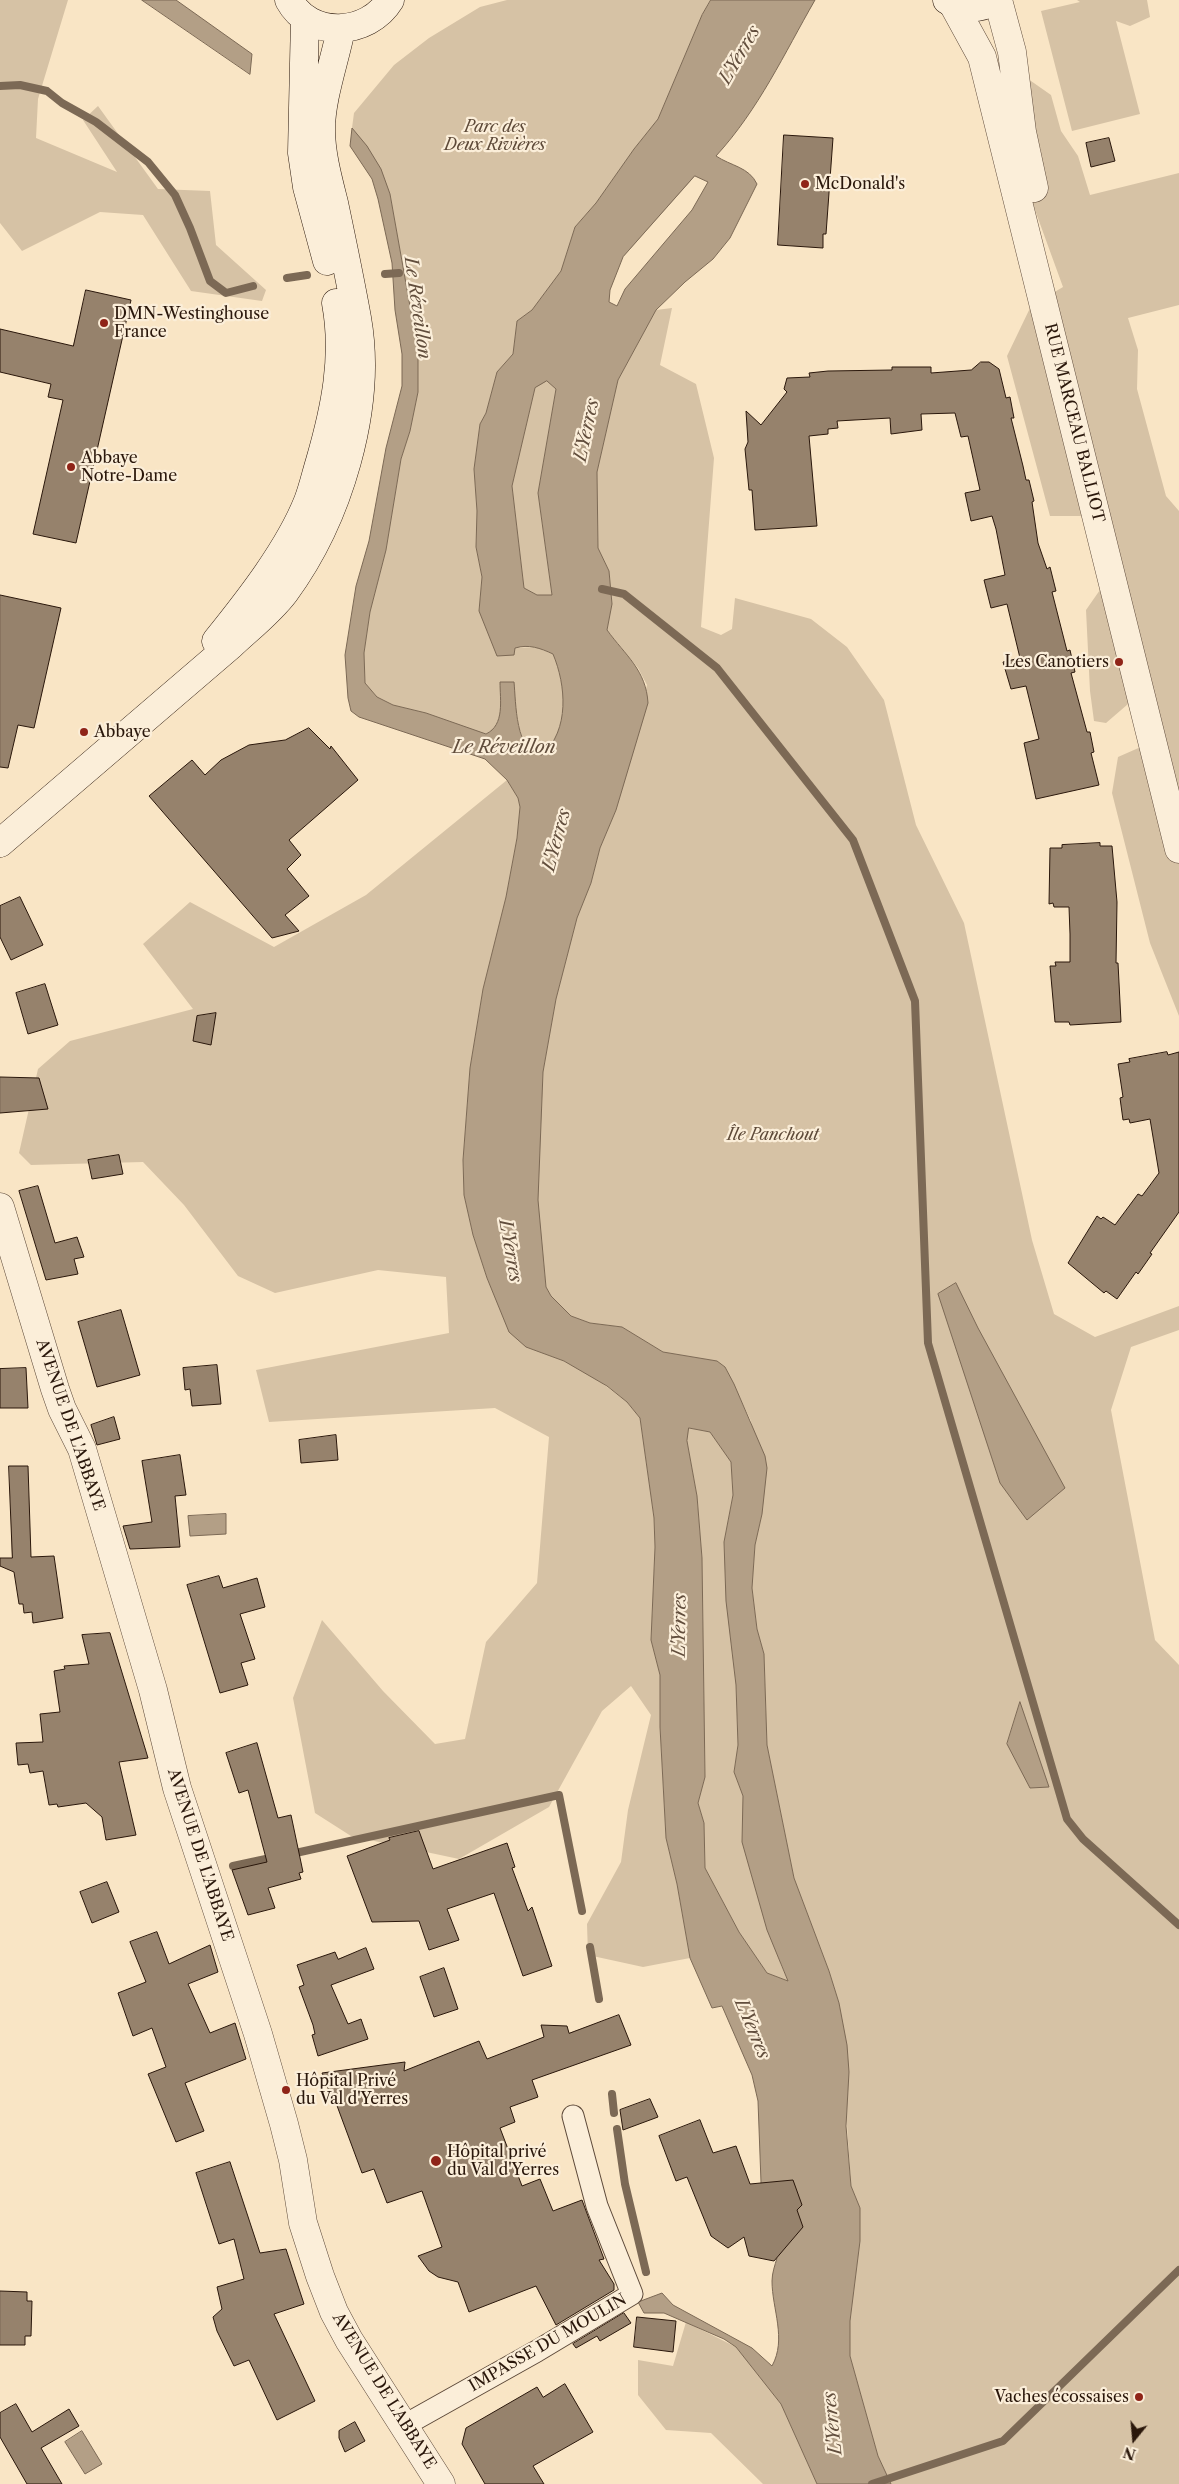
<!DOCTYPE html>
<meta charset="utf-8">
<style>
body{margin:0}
#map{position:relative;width:1179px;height:2484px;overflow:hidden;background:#f9e5c5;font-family:"Libre Caslon Text",serif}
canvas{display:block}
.north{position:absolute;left:1109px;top:2414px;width:50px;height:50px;-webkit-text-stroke:4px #fbeed9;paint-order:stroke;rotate:197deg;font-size:14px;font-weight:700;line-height:20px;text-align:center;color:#2a170b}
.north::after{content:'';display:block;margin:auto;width:18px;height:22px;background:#2a170b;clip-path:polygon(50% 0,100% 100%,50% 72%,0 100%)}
</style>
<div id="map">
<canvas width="1179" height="2484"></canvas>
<div class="north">N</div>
</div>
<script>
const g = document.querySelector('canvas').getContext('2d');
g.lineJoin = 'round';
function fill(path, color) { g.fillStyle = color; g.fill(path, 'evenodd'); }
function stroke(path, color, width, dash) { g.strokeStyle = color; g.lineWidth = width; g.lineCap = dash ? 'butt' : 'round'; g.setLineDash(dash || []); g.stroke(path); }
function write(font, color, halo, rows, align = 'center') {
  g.font = font + ' "Libre Caslon Text",serif'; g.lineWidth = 4.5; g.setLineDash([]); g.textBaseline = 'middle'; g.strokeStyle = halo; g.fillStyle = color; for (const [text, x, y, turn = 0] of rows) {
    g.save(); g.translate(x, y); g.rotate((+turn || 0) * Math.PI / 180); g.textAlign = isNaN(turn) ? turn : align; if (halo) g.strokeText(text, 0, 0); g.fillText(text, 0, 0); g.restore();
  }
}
const green = new Path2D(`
 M 0,0 L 68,0 L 38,99 L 36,138 L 117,172 L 83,120 L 98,106 L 158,189 L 210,191 L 216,245 L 266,290 L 262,301 L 191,291 L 143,215 L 100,212 L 22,251 L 0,223 Z
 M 507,0 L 711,0 L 702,15 L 658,119 L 634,149 L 596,203 L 575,227 L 561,271 L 532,310 L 517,321 L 513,354 L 497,372 L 486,413 L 480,424 L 474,469 L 477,511 L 476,547 L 482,577 L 479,611 L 515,648 L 536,647 L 553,654 C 566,685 570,730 542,755 C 524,754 519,730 517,715 L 500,712 C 498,724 494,736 480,733 L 426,713 L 393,705 L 377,697 L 365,683 L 364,653 L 370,612 L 386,550 L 401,459 L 410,431 L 418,392 L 418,351 L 390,194 L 352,128 L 354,113 L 394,65 L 429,38 L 480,7 Z
 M 1077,0 L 1147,0 L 1150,17 L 1130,26 L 1116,21 L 1140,114 L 1072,131 L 1041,11 L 1080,2 Z
 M 1031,81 L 1051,95 L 1061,131 L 1078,156 L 1090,195 L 1179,173 L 1179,305 L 1128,318 L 1138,350 L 1137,389 L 1166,496 L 1179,511 L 1179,1016 L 1150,943 L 1112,793 L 1118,757 L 1143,746 L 1135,698 L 1106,723 L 1094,721 L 1090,691 L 1086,610 L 1118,564 L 1105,516 L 1050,516 L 1007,356 L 1031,306 L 1063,287 L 1027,188 L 1041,149 L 1021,124 L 1007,94 Z
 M 672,308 L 660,365 L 696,384 L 714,458 L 701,627 L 721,635 L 732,629 L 735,598 L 811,619 L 847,647 L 884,700 L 916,825 L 964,923 L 1032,1240 L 1054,1314 L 1095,1337 L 1179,1306 L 1179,1330 L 1131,1347 L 1111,1410 L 1155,1640 L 1179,1665 L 1179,2484 L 890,2484 L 878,2456 L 850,2356 L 850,2321 L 860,2241 L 860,2208 L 851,2186 L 839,2003 L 829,1971 L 794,1878 L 767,1745 L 764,1654 L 757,1629 L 752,1588 L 755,1545 L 762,1514 L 751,1421 L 725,1367 L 717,1361 L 663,1352 L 622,1327 L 590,1323 L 571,1316 L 551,1296 L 546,1287 L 537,1200 L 543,1072 L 556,999 L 577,918 L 591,883 L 600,848 L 616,810 L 647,685 L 638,668 L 607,630 L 612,604 L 609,571 L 598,548 L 597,472 L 618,380 L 656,310 Z
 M 547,380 L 556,389 L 538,493 L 552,595 L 537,595 L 524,588 L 512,486 L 535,388 Z
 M 507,780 L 518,798 L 520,807 L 517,837 L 506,897 L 483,989 L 470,1068 L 463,1160 L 464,1195 L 473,1235 L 487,1278 L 495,1296 L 527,1347 L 564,1361 L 594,1377 L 627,1402 L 640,1418 L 654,1518 L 655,1547 L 651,1640 L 660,1675 L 660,1727 L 666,1838 L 677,1884 L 690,1958 L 643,1967 L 588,1955 L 587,1924 L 621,1862 L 628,1810 L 651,1715 L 631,1686 L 602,1711 L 549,1807 L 459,1859 L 351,1836 L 315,1813 L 293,1698 L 322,1620 L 383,1691 L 435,1744 L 465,1739 L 486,1642 L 537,1583 L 549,1437 L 495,1408 L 269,1422 L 256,1370 L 449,1333 L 446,1277 L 378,1270 L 275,1293 L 238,1276 L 184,1205 L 143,1162 L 31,1165 L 19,1153 L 38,1069 L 70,1041 L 193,1009 L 143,944 L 190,902 L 274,947 L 366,895 Z
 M 689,1428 L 710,1432 L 731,1462 L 733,1495 L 724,1542 L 727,1601 L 736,1685 L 738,1745 L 734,1772 L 743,1796 L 743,1842 L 781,1965 L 788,1981 L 767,1973 L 739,1932 L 705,1868 L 704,1823 L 698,1803 L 705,1777 L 702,1558 L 697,1496 L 687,1441 Z
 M 686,2322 L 736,2347 L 751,2365 L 781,2404 L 817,2484 L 763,2484 L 711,2433 L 666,2430 L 638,2395 L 638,2360 L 673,2366 Z`);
const water = new Path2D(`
 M 142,0 L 176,0 L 252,54 L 250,74 Z
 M 711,0 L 815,0 C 784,54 759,109 716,156 C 731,166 749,167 757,184 L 730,238 L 713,259 L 685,282 L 656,310 L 618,380 L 597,472 L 598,548 L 609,571 L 612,604 L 607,630 C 626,656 646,670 648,703 L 616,810 L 600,848 L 591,883 L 577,918 L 556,999 L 543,1072 L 538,1200 L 546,1287 L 551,1296 L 571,1316 L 590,1323 L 622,1327 L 663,1352 L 717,1361 L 725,1367 L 734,1384 L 765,1456 L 767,1468 L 762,1514 L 755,1545 L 752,1588 L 757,1629 L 764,1654 L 767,1745 L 794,1878 L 829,1971 L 839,2003 L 847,2045 L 849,2072 L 846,2126 L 851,2186 L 860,2208 L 860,2241 L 850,2321 L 850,2356 L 878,2456 L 891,2484 L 817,2484 L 781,2404 L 736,2347 L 724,2339 L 664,2313 L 644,2313 L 638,2302 L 662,2293 L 673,2305 L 752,2348 L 772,2366 C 787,2339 772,2309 772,2281 C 772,2273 775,2265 777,2258 L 768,2250 L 759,2205 L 761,2182 L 758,2101 L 752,2075 L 722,2006 L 712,2008 L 690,1958 L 677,1884 L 666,1838 L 660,1727 L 660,1675 L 651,1640 L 655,1547 L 654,1518 L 640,1418 L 627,1402 L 607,1386 L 564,1361 L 526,1347 L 509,1332 L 487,1278 L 473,1235 L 464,1195 L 463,1160 L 470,1068 L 483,989 L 506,897 L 517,838 L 520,807 L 518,798 L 507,780 L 485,759 L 359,717 L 351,711 L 348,698 L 345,655 L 356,586 L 369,541 L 386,448 L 402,386 L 402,354 L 395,310 L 392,263 L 378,199 L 372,179 L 350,146 L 352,128 L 367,146 L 381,169 L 390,194 L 418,351 L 418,392 L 410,431 L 401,459 L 386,550 L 370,612 L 364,653 L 365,683 L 377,697 L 393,705 L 426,713 L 486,734 C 505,725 500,700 500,682 L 514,682 C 516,702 515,754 542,755 C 570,730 566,685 553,654 C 540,648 529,644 515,648 L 514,655 L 497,656 L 479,611 L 482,577 L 476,547 L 477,511 L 474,469 L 480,424 L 486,413 L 497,372 L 513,354 L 517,321 L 532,310 L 561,271 L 575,227 L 596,203 L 634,149 L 658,119 L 702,15 ZM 695,176 L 708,182 L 692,210 L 625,289 L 617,306 L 609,302 L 610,290 L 623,257 ZM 547,381 L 556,389 L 538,493 L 552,595 L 537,595 L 524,588 L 512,486 L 535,388 ZM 689,1428 L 710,1432 L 731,1462 L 733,1495 L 724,1542 L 726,1601 L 736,1685 L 738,1745 L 734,1772 L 743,1796 L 742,1842 L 767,1930 L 788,1981 L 767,1973 L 739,1932 L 705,1868 L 704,1823 L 698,1803 L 705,1777 L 702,1558 L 697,1496 L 687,1441 Z
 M 956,1283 L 978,1328 L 1065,1488 L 1027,1520 L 1000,1483 L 938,1294 Z
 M 226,1514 L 226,1534 L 190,1536 L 188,1516 Z
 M 1020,1702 L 1049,1787 L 1030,1788 L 1007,1744 Z
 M 82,2431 L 102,2464 L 85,2474 L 65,2442 Z`);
const stream = new Path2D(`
 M 0,86 L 20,85 L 47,91 L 62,103 L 96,122 L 148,162 L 175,195 L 190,228 L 210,281 L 226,293 L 253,286
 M 385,274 L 399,273
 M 287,278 L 307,275
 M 602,589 L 624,594 L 717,668 L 853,840 L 915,1001 L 928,1343 L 1067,1819 L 1083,1839 L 1179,1925
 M 291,1854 L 559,1795 L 582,1911
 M 233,1866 L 275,1857
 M 590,1947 L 599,1999
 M 612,2094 L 614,2113
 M 617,2129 L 625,2184 L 646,2272
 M 872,2484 L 1003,2441 L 1179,2270`);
const building = new Path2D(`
 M 784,135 L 833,138 L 826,234 L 823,234 L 823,248 L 778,245 Z
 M 1109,138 L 1115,161 L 1091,167 L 1086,143 Z
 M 86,290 L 131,300 L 76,543 L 33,534 L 63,400 L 48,397 L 51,384 L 0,372 L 0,329 L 73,346 Z
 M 981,362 L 989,362 L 999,369 L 1006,398 L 1010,397 L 1014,418 L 1011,418 L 1023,466 L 1026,480 L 1029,480 L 1034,501 L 1032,502 L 1038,543 L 1047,569 L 1050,567 L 1056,591 L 1052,592 L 1067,651 L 1070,650 L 1075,672 L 1071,673 L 1087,732 L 1090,732 L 1094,752 L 1091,753 L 1099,785 L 1036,799 L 1024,743 L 1039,739 L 1026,686 L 1011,689 L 1003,662 L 1020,658 L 1007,604 L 991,608 L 984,580 L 1005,575 L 996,529 L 992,516 L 971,521 L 965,493 L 980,490 L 968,436 L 961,437 L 955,413 L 921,414 L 922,430 L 891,434 L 890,418 L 837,421 L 838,428 L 828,429 L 828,434 L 809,436 L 817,526 L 755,530 L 752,490 L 749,490 L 745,449 L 748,442 L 746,411 L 761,425 L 787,392 L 784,389 L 787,378 L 810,377 L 809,373 L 828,371 L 892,370 L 892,367 L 931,367 L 931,373 L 971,370 Z
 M 0,595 L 61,608 L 34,728 L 18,725 L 8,768 L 0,767 Z
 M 309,728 L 330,749 L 331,746 L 358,780 L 289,840 L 301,855 L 287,869 L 309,896 L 285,915 L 299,931 L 272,938 L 149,796 L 192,760 L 205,775 L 221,760 L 249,745 L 285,740 Z
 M 1100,843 L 1100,846 L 1112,846 L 1117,902 L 1116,963 L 1118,963 L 1121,1022 L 1070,1025 L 1069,1022 L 1055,1022 L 1050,966 L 1056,966 L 1055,962 L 1070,962 L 1070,934 L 1069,907 L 1054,907 L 1053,903 L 1049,904 L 1050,848 L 1062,848 L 1062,845 Z
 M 20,897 L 43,945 L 11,960 L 0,937 L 0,906 Z
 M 45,984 L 58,1025 L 28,1034 L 16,993 Z
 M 216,1013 L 211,1045 L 193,1041 L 197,1016 Z
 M 1167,1052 L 1168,1055 L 1179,1052 L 1179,1212 L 1150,1253 L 1152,1254 L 1138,1274 L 1136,1272 L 1117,1299 L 1106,1291 L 1104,1293 L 1068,1263 L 1097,1216 L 1101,1219 L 1103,1217 L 1115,1225 L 1138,1194 L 1142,1196 L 1159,1173 L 1150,1119 L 1130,1123 L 1129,1119 L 1123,1120 L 1120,1098 L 1123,1097 L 1118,1064 L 1130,1062 L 1129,1059 Z
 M 0,1077 L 39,1078 L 48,1109 L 0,1113 Z
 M 119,1155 L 123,1174 L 92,1179 L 88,1160 Z
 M 38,1186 L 55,1243 L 77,1237 L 84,1257 L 74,1259 L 78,1274 L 46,1280 L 19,1191 Z
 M 121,1310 L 140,1375 L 97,1387 L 78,1322 Z
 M 217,1365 L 221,1404 L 192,1406 L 190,1389 L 185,1390 L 183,1368 Z
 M 26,1368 L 28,1408 L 0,1408 L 0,1369 Z
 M 114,1417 L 120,1439 L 97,1445 L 91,1425 Z
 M 336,1435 L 338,1460 L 301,1463 L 299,1440 Z
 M 180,1455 L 186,1495 L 175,1496 L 180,1547 L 130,1549 L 123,1526 L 152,1522 L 142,1461 Z
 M 9,1466 L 28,1466 L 31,1557 L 54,1556 L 63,1618 L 33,1623 L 32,1612 L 24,1613 L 23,1604 L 19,1604 L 14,1572 L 0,1566 L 0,1558 L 12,1558 Z
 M 219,1576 L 223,1588 L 257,1578 L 265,1607 L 240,1614 L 255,1659 L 241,1663 L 248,1685 L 220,1693 L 187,1585 Z
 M 110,1633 L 148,1758 L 119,1762 L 136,1835 L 106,1840 L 102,1817 L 86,1803 L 58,1807 L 57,1804 L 49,1805 L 43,1771 L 30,1773 L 28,1764 L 18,1765 L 16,1743 L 43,1742 L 40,1714 L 60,1712 L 54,1671 L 65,1669 L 64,1666 L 89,1664 L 82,1635 Z
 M 257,1743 L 278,1818 L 291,1815 L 303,1872 L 299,1873 L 301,1879 L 268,1888 L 275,1908 L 248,1915 L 232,1870 L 267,1862 L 248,1790 L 239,1793 L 226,1753 Z
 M 419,1831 L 433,1869 L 507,1843 L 515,1867 L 512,1868 L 528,1911 L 532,1907 L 552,1966 L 523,1976 L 494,1893 L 447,1909 L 459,1940 L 429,1950 L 419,1921 L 372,1922 L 347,1856 L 390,1840 L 389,1838 Z
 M 107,1882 L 119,1912 L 92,1923 L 80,1892 Z
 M 157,1932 L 169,1964 L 210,1945 L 218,1972 L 188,1984 L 210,2033 L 235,2023 L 246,2059 L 185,2083 L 204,2131 L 176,2142 L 148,2074 L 166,2067 L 152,2028 L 133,2036 L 118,1993 L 146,1982 L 130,1942 Z
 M 366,1948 L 374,1969 L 331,1985 L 348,2024 L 361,2019 L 368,2039 L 318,2056 L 312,2035 L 315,2034 L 313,2025 L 299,1987 L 304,1985 L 297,1965 L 335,1952 L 338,1959 Z
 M 444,1968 L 458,2009 L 434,2017 L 420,1977 Z
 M 619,2015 L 631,2045 L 532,2080 L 538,2097 L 510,2107 L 515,2122 L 500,2128 L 522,2186 L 540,2179 L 553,2211 L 582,2200 L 604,2259 L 599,2260 L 614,2284 L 614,2290 L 556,2325 L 536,2286 L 469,2312 L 458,2282 L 438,2277 L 429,2271 L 418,2256 L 442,2247 L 422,2191 L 387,2203 L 374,2169 L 362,2173 L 336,2103 L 334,2104 L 322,2073 L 405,2062 L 404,2071 L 479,2041 L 487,2059 L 544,2037 L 541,2025 L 567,2026 L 569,2033 Z
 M 650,2099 L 658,2117 L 623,2130 L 620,2110 Z
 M 700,2120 L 713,2153 L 736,2146 L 750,2184 L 793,2180 L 802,2205 L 797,2210 L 803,2227 L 774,2261 L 749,2256 L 744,2237 L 728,2248 L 711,2236 L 687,2177 L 676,2181 L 659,2136 Z
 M 230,2162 L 260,2253 L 286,2249 L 304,2304 L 274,2314 L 315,2401 L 277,2420 L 249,2360 L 234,2366 L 217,2331 L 213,2317 L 222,2309 L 217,2287 L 244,2279 L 234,2239 L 219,2244 L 196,2173 Z
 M 0,2291 L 27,2292 L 27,2301 L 32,2301 L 31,2336 L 25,2336 L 25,2345 L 0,2345 Z
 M 624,2313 L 631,2323 L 600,2341 L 597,2336 L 576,2348 L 573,2344 Z
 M 637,2317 L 676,2321 L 673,2352 L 634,2347 Z
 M 565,2384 L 593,2432 L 533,2466 L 544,2484 L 485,2484 L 462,2444 L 466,2428 L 537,2387 L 543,2397 Z
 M 16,2404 L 32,2432 L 69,2409 L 79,2426 L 41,2448 L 62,2484 L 27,2484 L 0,2437 L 0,2413 Z
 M 355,2422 L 365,2441 L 345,2452 L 339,2438 L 339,2431 Z`);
const minor = new Path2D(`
 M 405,2425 L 537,2351 L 632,2294 L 597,2206 L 573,2116`);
const tertiary = new Path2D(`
 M 998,0 L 1012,52 L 1022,132 L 1034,188
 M 953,4 L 982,57 L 1179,849
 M 0,1207 L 55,1389 L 62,1409 L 82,1449 L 153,1690 L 177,1788 L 258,2034 L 284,2124 L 293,2160 L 303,2223 L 320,2276 L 334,2312 L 349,2340 L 441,2484`);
const secondary = new Path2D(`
 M 289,0 C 310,39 368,36 390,0
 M 947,0 C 963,11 980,9 996,0
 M 305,18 L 302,153 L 307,187 L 327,261
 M 216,641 C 249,600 289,549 308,501 C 313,488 316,474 320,461 C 335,409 346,357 336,303
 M 0,843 L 231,645 C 249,628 270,612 285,592 C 338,520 373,408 357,318 C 350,279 342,241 334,203 C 328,179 321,154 321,129 C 321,98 335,60 341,29`);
const markers = [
 [805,184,5,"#8f2418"],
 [104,323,5,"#8f2418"],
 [71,467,5,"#8f2418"],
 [1119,662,5,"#8f2418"],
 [84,732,5,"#8f2418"],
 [286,2090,5,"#8f2418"],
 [436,2161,6,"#8f2418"],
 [1139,2397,5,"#8f2418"]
];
const parkNames = [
 ["Parc des",495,127],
 ["Deux Rivières",495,145],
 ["Île Panchout",773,1135]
];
const poiNames = [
 ["McDonald's",815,184],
 ["DMN-Westinghouse",114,314],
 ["France",114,332],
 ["Abbaye",81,458],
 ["Notre-Dame",81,476],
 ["Les Canotiers",1109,662,"right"],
 ["Abbaye",94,732],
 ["Hôpital Privé",296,2081],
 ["du Val d'Yerres",296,2099],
 ["Hôpital privé",447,2152],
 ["du Val d'Yerres",447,2170],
 ["Vaches écossaises",1129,2397,"right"]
];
const streetNames = [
 ["RUE MARCEAU BALLIOT",1074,423,76],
 ["AVENUE DE L'ABBAYE",70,1425,71],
 ["AVENUE DE L'ABBAYE",200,1855,72],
 ["IMPASSE DU MOULIN",548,2343,-30],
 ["AVENUE DE L'ABBAYE",384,2391,58]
];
const waterNames = [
 ["L'Yerres",740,55,-60],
 ["Le Réveillon",417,308,82],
 ["L'Yerres",587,430,-78],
 ["Le Réveillon",504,748],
 ["L'Yerres",557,840,-75],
 ["L'Yerres",510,1251,80],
 ["L'Yerres",680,1625,-89],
 ["L'Yerres",752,2029,67],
 ["L'Yerres",833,2423,-96]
];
fill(green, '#d6c2a5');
fill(water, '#b39f86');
stroke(water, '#7c6955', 1);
stroke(stream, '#7c6955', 8);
fill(building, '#96826c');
stroke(building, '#2a170b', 1);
stroke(minor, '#5e4a3a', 23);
stroke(tertiary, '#5e4a3a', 29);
stroke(secondary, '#2a170b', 29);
stroke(minor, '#fbeed9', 21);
stroke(tertiary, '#fbeed9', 28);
stroke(secondary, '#fbeed9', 28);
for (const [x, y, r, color] of markers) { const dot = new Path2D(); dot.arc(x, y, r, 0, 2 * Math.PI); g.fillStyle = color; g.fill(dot); stroke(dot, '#fbeed9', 2); }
write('italic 16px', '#5e4a39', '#fbeed9', parkNames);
write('16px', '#2a170b', '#fbeed9', poiNames, 'left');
write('16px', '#2a170b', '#fbeed9', streetNames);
write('italic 18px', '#614d3c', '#fbeed9', waterNames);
</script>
